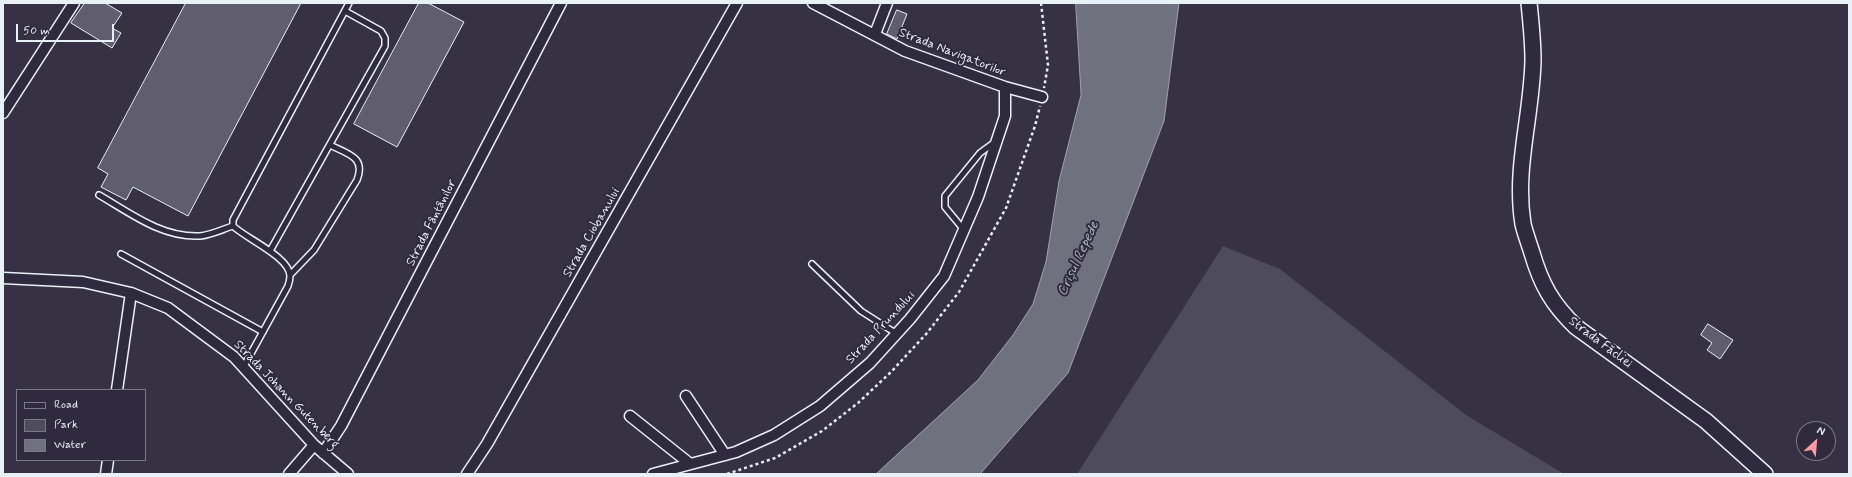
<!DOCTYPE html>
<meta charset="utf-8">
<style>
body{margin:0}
#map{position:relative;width:1852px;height:477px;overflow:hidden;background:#363244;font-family:Mynerve,sans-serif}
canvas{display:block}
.frame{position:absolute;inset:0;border:4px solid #e8f1f8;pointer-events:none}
.legend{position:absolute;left:16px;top:389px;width:130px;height:72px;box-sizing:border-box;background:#2f2a3d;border:1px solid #797a88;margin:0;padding:5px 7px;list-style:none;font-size:12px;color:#e8f1f8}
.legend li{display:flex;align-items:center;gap:8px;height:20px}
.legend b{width:20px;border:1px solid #797a88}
.north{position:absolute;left:1796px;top:421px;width:40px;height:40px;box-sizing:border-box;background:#2f2a3d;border:1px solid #797a88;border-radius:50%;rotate:26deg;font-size:11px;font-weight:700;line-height:16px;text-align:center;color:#e8f1f8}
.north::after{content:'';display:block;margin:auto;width:14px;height:18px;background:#ff9aa2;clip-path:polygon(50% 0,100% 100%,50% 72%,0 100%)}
.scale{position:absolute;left:16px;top:24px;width:98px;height:18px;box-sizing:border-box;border:2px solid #e8f1f8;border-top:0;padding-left:5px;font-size:12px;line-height:14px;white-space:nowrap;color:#e8f1f8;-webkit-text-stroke:3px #2f2a3d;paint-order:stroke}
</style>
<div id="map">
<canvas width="1852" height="477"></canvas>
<div class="frame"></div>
<ul class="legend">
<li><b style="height:5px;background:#2f2a3d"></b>Road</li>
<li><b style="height:11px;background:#4d4b5c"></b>Park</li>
<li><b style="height:11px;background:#70717f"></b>Water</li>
</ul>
<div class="north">N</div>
<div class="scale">50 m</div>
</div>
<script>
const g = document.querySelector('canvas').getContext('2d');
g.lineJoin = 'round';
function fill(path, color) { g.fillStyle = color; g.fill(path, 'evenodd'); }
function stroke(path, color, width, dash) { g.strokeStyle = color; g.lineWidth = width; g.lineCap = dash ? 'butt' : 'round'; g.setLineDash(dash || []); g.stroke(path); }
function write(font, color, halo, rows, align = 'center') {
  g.font = font + ' Mynerve,sans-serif'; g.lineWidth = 4; g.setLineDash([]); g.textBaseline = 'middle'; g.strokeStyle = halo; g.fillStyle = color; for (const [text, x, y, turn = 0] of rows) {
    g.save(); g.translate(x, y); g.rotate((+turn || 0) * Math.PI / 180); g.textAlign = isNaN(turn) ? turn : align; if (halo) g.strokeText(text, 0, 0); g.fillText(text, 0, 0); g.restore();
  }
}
const green = new Path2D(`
 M 1223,246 L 1280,269 L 1466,415 L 1564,474 L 1077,474 Z`);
const water = new Path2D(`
 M 1076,3 L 1179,3 L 1164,121 L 1068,373 L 980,474 L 876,474 L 978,380 L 1013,335 L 1033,304 L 1046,262 L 1059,181 L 1081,95 Z`);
const building = new Path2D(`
 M 85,3 L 105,3 L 122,13 L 112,28 L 121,33 L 112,48 L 71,23 Z
 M 186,3 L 301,3 L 188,216 L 133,187 L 126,200 L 101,187 L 108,174 L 98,168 Z
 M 419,3 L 428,3 L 464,22 L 397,147 L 354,124 Z
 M 897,10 L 907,14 L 897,39 L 887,34 Z
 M 1708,324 L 1733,340 L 1720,359 L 1707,350 L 1712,343 L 1701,335 Z`);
const path = new Path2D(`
 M 1041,3 L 1048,65 L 1044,88
 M 727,474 L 775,458 L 822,431 L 858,403 L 891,372 L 927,333 L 959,292 L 1006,208 L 1035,126 L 1040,106`);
const lane = new Path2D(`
 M 99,195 C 130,213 162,238 200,236 C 211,235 223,229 233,226
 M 964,230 L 945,207 L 945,196 L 980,153 L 995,142
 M 270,251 L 385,46 L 385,38 L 381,31 L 345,11
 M 121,254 L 263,332
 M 812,264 L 861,311 L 897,334
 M 290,275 L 314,250 L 357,180 C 366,157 348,154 330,145
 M 243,368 L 288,286 C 289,283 290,279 290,276 C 290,257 245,238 233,226 L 233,220 L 349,3`);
const street = new Path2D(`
 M 813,3 L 905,51 L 1005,87 L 1042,97
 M 875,34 L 887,3
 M 3,113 L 74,3
 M 3,278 L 83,282 L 131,293 L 168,308 L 234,357 L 314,445 L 348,474
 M 117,390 L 131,293
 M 686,396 L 725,455
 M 630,416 L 689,463
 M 323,453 L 341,426 L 561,3
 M 106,474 L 108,460
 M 289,474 L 314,445
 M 467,474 L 487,444 L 737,3
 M 653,474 L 736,452 L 774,435 L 820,406 L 870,363 L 910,319 L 944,276 L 978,197 L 1005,116 L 1005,87`);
const secondary = new Path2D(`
 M 1529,3 C 1531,22 1533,41 1533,60 C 1532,115 1514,169 1523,224 C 1525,233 1529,243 1532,253 C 1541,284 1552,304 1576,327 L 1706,421 L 1765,474`);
const streetNames = [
 ["Strada Navigatorilor",952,53,21],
 ["Strada Fântânilor",432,223,-63],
 ["Strada Ciobanului",592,233,-60],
 ["Strada Prundului",881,328,-47],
 ["Strada Făcliei",1600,343,37],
 ["Strada Johann Gutenberg",286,395,46]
];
const waterNames = [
 ["Crișul Repede",1079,259,-65]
];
fill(green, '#4d4b5c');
fill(water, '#70717f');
stroke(water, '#a0a4af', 1);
fill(building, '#605e6e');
stroke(building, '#e8f1f8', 1);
stroke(lane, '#e8f1f8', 8);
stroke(street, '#e8f1f8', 13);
stroke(secondary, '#e8f1f8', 18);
stroke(path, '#e8f1f8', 2.5, [3, 3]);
stroke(lane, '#2f2a3d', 5);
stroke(street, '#2f2a3d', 10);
stroke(secondary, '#2f2a3d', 15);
write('13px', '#e8f1f8', '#2f2a3d', streetNames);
write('italic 14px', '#b2b7c2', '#2f2a3d', waterNames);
</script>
